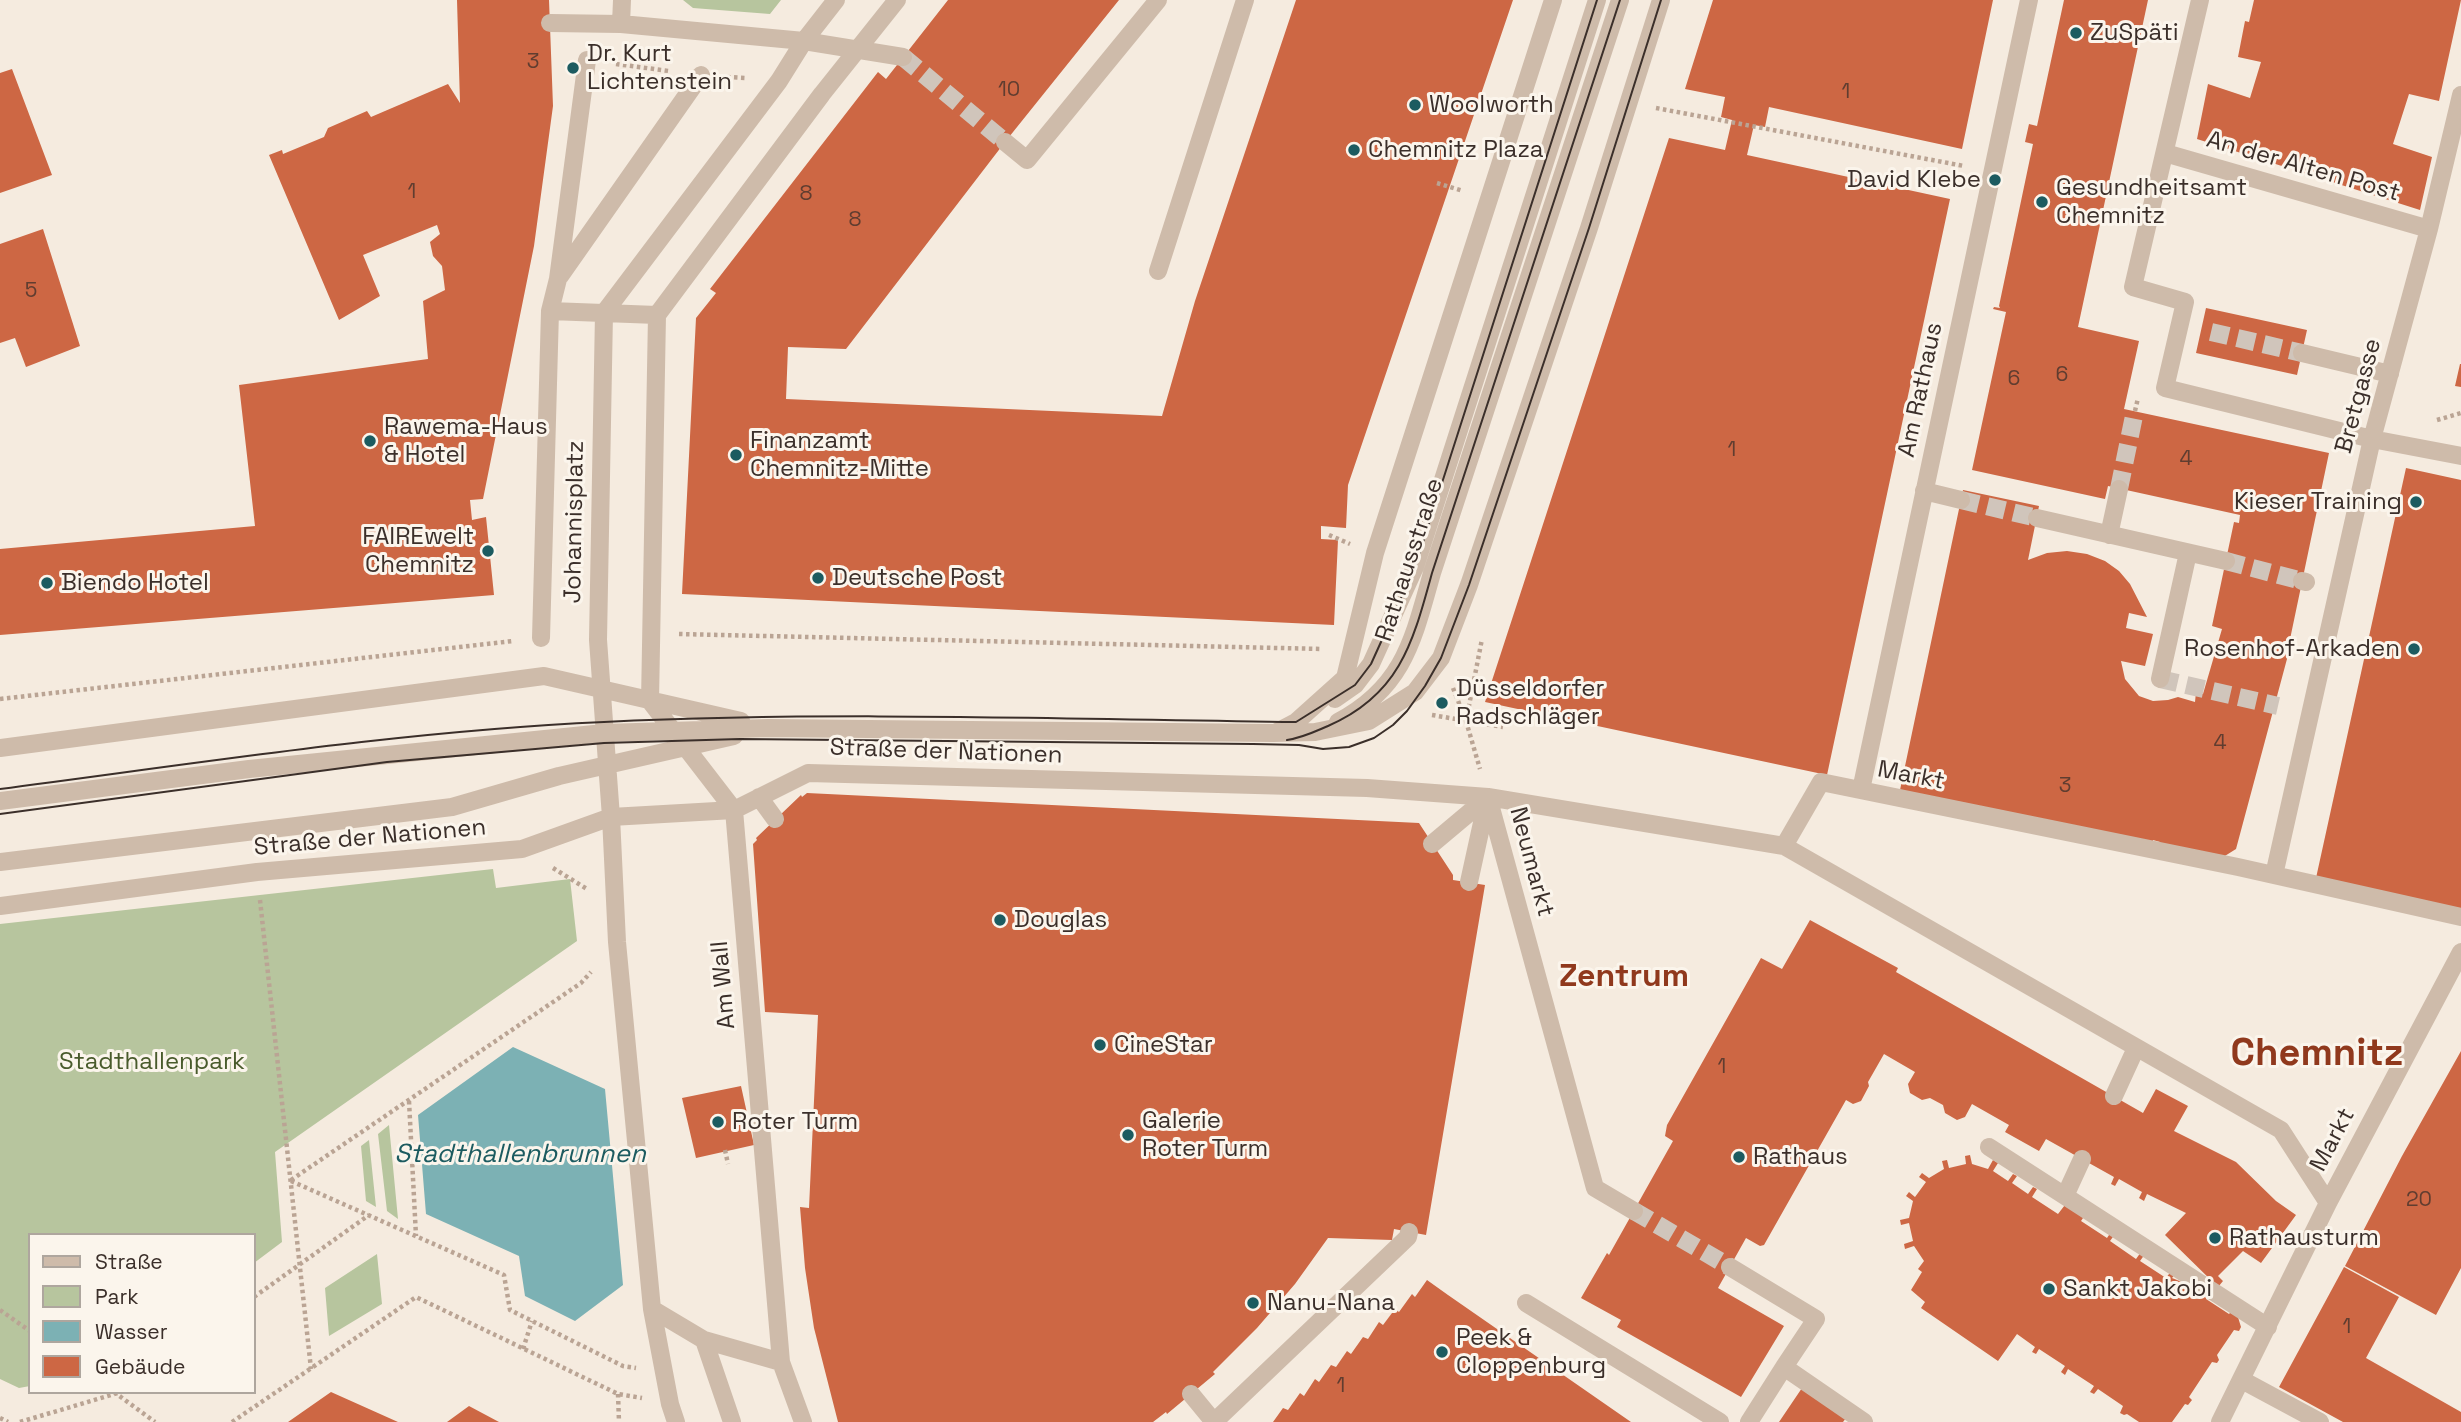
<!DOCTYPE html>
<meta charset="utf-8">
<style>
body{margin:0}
#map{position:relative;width:2461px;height:1422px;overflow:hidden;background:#f5ebdf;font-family:"Space Grotesk",sans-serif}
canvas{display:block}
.legend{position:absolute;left:28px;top:1233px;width:228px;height:161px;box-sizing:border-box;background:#fbf5ec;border:2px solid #aea69e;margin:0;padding:9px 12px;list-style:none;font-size:21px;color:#3b2f2a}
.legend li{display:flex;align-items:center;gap:14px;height:35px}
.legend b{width:35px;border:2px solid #aea69e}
</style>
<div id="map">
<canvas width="2461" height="1422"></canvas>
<ul class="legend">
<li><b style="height:9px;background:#cebbaa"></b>Straße</li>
<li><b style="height:19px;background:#b7c59e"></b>Park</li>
<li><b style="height:19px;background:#7cb1b4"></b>Wasser</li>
<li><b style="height:19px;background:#cd6744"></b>Gebäude</li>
</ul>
</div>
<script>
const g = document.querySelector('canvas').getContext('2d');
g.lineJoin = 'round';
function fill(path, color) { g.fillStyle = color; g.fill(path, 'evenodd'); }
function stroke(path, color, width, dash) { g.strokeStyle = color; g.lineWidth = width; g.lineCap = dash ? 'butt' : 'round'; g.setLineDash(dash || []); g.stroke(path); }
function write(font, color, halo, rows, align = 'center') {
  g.font = font + ' "Space Grotesk",sans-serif'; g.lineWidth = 6; g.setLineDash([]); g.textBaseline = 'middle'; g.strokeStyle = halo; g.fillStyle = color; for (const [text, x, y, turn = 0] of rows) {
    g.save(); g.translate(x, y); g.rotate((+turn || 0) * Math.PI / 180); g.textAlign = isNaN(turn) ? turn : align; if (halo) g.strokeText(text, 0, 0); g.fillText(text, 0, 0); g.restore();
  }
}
const green = new Path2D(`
 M 683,0 L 781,0 L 770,14 L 693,8 Z
 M 493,869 L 496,888 L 570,879 L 577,941 L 275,1152 L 282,1242 L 254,1263 L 254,1235 L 30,1235 L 30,1386 L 19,1388 L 0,1379 L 0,924 Z
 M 389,1125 L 398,1219 L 387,1211 L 378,1134 Z
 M 369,1140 L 376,1207 L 366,1201 L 361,1146 Z
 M 377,1254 L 382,1304 L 329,1336 L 325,1288 Z`);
const water = new Path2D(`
 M 513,1047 L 605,1089 L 623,1285 L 575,1321 L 525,1296 L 519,1256 L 426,1214 L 418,1115 Z`);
const building = new Path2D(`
 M 457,0 L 549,0 L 553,106 L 534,246 L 483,499 L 470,500 L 472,520 L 486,517 L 494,595 L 0,635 L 0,549 L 255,526 L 239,385 L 428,359 L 423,301 L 445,290 L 442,266 L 433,256 L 430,242 L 440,234 L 437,225 L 363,255 L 380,296 L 339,320 L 269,155 L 282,150 L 283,154 L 324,137 L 328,128 L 367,111 L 371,117 L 448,84 L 460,103 Z
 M 948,0 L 1119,0 L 1005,142 L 846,349 L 788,347 L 786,399 L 1162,416 L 1195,301 L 1296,0 L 1513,0 L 1348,485 L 1346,528 L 1321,526 L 1321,539 L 1338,540 L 1334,625 L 682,594 L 696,318 L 716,293 L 710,289 L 878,72 L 886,79 Z
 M 1713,0 L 1993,0 L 1962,149 L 1769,107 L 1765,127 L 1754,125 L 1747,155 L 1950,199 L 1827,775 L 1485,702 L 1669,138 L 1725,150 L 1732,120 L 1721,117 L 1725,97 L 1685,89 Z
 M 2064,0 L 2148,0 L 2078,327 L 2139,341 L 2124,409 L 2329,453 L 2289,644 L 2291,644 L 2236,849 L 2220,859 L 2159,847 L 2160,842 L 2153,840 L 2152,844 L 1900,790 L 1963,490 L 2039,506 L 2028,560 L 2047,553 L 2067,551 L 2087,554 L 2105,561 L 2119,571 L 2130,584 L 2147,617 L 2129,613 L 2126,628 L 2153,634 L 2145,666 L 2121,661 L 2125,679 L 2139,696 L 2153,701 L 2168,700 L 2178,697 L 2195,702 L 2196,692 L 2203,694 L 2222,629 L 2212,626 L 2234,522 L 2239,523 L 2240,515 L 2108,486 L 2105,499 L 1972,470 L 2006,312 L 1993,309 L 1994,307 L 2000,308 L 1999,306 L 2033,144 L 2025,142 L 2029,124 L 2037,126 Z
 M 2254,0 L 2461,0 L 2439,101 L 2409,94 L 2393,144 L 2432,157 L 2420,210 L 2197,139 L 2208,84 L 2250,98 L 2261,62 L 2238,57 L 2245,21 L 2249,22 Z
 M 12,69 L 52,175 L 0,193 L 0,73 Z
 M 43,229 L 80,346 L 26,367 L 15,338 L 0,343 L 0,244 Z
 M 2206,308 L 2307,330 L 2297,375 L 2196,353 Z
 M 2460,364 L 2461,364 L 2461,387 L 2455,386 Z
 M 2406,468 L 2461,480 L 2461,910 L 2316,878 Z
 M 807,793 L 1419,823 L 1453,875 L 1453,880 L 1485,885 L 1426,1235 L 1394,1229 L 1392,1240 L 1328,1238 L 1295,1284 L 1257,1328 L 1213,1372 L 1215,1374 L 1167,1414 L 1166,1412 L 1153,1422 L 838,1422 L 814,1328 L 805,1268 L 800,1207 L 809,1208 L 818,1015 L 765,1012 L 753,844 L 757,840 L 756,838 L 801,795 L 802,797 Z
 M 1810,920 L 1898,968 L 1896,972 L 2143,1113 L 2156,1089 L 2188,1106 L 2174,1131 L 2236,1162 L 2276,1201 L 2296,1215 L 2261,1263 L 2243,1251 L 2218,1276 L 2223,1281 L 2218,1287 L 2165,1235 L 2186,1213 L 2147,1194 L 2144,1201 L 2139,1198 L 2142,1192 L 2119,1179 L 2115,1186 L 2111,1184 L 2114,1177 L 2046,1139 L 2039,1151 L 2005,1132 L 2009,1125 L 1972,1104 L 1965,1117 L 1957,1120 L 1945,1113 L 1943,1105 L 1930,1098 L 1922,1100 L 1910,1093 L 1908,1084 L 1915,1072 L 1884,1054 L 1868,1082 L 1869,1086 L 1861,1101 L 1853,1104 L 1846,1100 L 1764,1245 L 1760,1246 L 1746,1238 L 1718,1288 L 1784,1326 L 1741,1397 L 1617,1327 L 1621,1320 L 1581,1298 L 1607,1253 L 1609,1255 L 1673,1141 L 1665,1136 L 1667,1125 L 1761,958 L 1782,969 Z
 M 2461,1051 L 2461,1268 L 2436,1315 L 2345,1266 L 2402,1156 Z
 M 741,1086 L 754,1145 L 696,1158 L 682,1098 Z
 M 1970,1155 L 1972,1164 L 1988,1169 L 1993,1160 L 1998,1163 L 1993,1171 L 2008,1181 L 2013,1174 L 2017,1176 L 2012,1183 L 2028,1194 L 2033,1187 L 2037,1189 L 2032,1197 L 2058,1214 L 2068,1201 L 2085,1215 L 2081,1221 L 2107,1238 L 2111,1232 L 2115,1234 L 2110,1241 L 2136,1259 L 2141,1252 L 2145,1254 L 2140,1261 L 2166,1278 L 2172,1270 L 2176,1273 L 2172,1278 L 2182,1282 L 2180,1284 L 2189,1290 L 2191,1288 L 2197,1294 L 2203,1290 L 2207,1292 L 2206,1299 L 2229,1314 L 2233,1310 L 2237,1314 L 2241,1327 L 2239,1331 L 2234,1330 L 2217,1355 L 2219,1360 L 2217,1363 L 2212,1362 L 2189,1397 L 2192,1400 L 2188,1405 L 2185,1404 L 2172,1422 L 2139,1422 L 2127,1414 L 2124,1415 L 2120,1413 L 2123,1406 L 2098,1389 L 2094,1394 L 2090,1392 L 2094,1386 L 2068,1369 L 2065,1375 L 2061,1372 L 2065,1366 L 2039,1349 L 2036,1354 L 2032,1352 L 2035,1347 L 2017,1334 L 1998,1361 L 1921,1308 L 1925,1302 L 1911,1290 L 1922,1272 L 1918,1269 L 1924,1261 L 1914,1246 L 1905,1249 L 1904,1244 L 1913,1241 L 1909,1223 L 1901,1225 L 1900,1220 L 1909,1218 L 1913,1201 L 1906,1196 L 1909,1192 L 1915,1197 L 1926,1182 L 1919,1177 L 1922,1173 L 1929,1178 L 1944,1169 L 1942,1161 L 1947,1160 L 1949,1168 L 1966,1164 L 1965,1156 Z
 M 2344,1267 L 2399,1297 L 2366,1358 L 2461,1412 L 2461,1422 L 2343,1422 L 2279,1387 Z
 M 1427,1280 L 1448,1295 L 1631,1422 L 1273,1422 L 1283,1408 L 1288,1410 L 1300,1393 L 1304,1396 L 1315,1379 L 1319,1382 L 1331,1365 L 1336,1367 L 1347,1351 L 1351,1354 L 1363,1337 L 1368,1339 L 1379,1322 L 1383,1325 L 1395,1309 L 1399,1312 L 1412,1294 L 1415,1297 Z
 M 1802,1388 L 1846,1418 L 1843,1422 L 1779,1422 Z
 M 331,1392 L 398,1422 L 288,1422 Z
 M 469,1406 L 499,1422 L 447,1422 Z`);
const minorTunnel = new Path2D(`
 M 903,57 L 1005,142
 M 2211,332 L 2302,353
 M 2119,489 L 2135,411
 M 1961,500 L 2037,518
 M 2226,561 L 2302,581
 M 2160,679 L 2278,706
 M 1634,1211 L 1730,1267`);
const path = new Path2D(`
 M 616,64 L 669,71
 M 727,77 L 746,78
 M 1656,108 L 1964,166
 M 1437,183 L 1463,191
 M 2135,411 L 2138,398
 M 2437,420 L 2461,413
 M 1329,535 L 1350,544
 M 679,634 L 1322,649
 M 1453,688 L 1466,721 L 1480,769
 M 0,699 L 513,641
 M 1432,715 L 1503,727
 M 1466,721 L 1482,639
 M 553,868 L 587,889
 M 260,900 L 311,1369
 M 409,1101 L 416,1236
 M 725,1150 L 728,1164
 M 291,1180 L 581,983 L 591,972
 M 291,1181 L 504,1275 L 510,1310 L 623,1366 L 636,1368
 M 254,1297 L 369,1215
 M 0,1310 L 30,1331
 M 523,1349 L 532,1321
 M 114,1392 L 155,1422
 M 618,1394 L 619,1422
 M 0,1418 L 8,1422
 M 20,1422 L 121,1392
 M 232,1422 L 416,1297 L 618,1394 L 642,1398`);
const minor = new Path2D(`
 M 2200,0 L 2133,287 L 2185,302 L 2165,388 L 2372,439 L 2461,456
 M 550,23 L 621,24 L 804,41 L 903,57
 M 621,24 L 622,0
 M 1005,142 L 1027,160 L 1158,0
 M 2165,153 L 2429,229
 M 1158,271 L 1245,0
 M 560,276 L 701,75
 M 550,311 L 657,315
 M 2302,353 L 2390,374
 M 1924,491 L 1961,500
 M 2037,518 L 2226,561
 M 2109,535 L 2119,489
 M 2302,581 L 2306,582
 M 541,638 L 550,311 L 558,279 L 587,60
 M 2160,679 L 2188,553
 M 1335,699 L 1355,685 L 1371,664 L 1415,567 L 1597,0
 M 1338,722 C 1404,687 1413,640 1432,573 L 1620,0
 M 1277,732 L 1296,722 L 1345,678 L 1375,553 L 1553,0
 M 0,748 L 544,676 L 741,721
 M 1861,790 L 2029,0
 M 759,797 L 775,819
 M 1488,797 L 1595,1188 L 1634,1211
 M 0,801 L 249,769 L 604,733 L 768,728 L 1273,733 L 1315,732 L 1369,721 L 1415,692 L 1441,658 L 1469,585 L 1589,228 L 1661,0
 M 1432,844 L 1488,797
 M 0,862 L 452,807 L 559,776 L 734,736
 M 2274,875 L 2372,439 L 2429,229 L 2461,95
 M 1469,882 L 1487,800
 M 0,906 L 257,872 L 522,849 L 611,817 L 734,810 L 808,773 L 1367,788 L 1488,797 L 1784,846
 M 2114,1096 L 2136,1048
 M 1989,1147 L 2268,1327
 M 2065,1196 L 2082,1159
 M 2328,1203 L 2281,1130 L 1784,846 L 1821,782 L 2238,867 L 2461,917
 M 1730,1267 L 1816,1319 L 1784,1367 L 1864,1422
 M 1526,1303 L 1720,1422
 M 652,1309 L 617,942 L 611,817 L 598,640 L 604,313 L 779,81 L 804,41 L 836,0
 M 704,1340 L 732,1422
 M 781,1362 L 803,1422
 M 2242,1380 L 2320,1422
 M 1191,1394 L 1214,1422 L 1408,1237 L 1409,1232
 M 676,1422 L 670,1404 L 652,1309 L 704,1340 L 781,1362 L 734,810 L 650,701 L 657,315 L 822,94 L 897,0
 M 1749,1422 L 1784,1367
 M 2220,1422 L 2328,1203 L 2461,952`);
const tram = new Path2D(`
 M 1287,740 C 1302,738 1314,732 1328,726 C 1400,695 1413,642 1432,573 L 1620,0
 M 0,789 C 200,763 402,731 604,722 C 834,711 1066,719 1296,722 L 1355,685 L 1371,664 L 1415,567 L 1597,0
 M 0,814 L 387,762 L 604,743 L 740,739 L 1253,744 L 1299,745 L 1323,749 L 1349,747 L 1374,738 L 1393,725 L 1407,711 L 1425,686 L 1441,658 L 1469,585 L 1589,228 L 1661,0`);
const markers = [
 [2076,33,7,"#1c5b60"],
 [573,68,7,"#1c5b60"],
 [1415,105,7,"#1c5b60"],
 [1354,150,7,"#1c5b60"],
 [1995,180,7,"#1c5b60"],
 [2042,202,7,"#1c5b60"],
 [370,441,7,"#1c5b60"],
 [736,455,7,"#1c5b60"],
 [2416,502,7,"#1c5b60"],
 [488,551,7,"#1c5b60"],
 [818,578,7,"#1c5b60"],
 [47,583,7,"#1c5b60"],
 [2414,649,7,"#1c5b60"],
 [1442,703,7,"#1c5b60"],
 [1000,920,7,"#1c5b60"],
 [1100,1045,7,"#1c5b60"],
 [718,1122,7,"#1c5b60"],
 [1128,1135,7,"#1c5b60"],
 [1739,1157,7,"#1c5b60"],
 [2215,1238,7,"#1c5b60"],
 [2049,1289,7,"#1c5b60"],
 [1253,1303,7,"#1c5b60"],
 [1442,1352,7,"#1c5b60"]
];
const numberNames = [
 ["3",533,62],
 ["10",1009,90],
 ["1",1846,92],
 ["1",412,192],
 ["8",806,194],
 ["8",855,220],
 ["5",31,291],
 ["6",2062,375],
 ["6",2014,379],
 ["1",1732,450],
 ["4",2186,459],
 ["4",2220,743],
 ["3",2065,786],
 ["1",1722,1067],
 ["20",2419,1200],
 ["1",2347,1327],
 ["1",1341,1386]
];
const poiNames = [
 ["ZuSpäti",2090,33],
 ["Dr. Kurt",587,54],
 ["Lichtenstein",587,82],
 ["Woolworth",1429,105],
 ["Chemnitz Plaza",1368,150],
 ["David Klebe",1981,180,"right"],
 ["Gesundheitsamt",2056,188],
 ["Chemnitz",2056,216],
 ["Rawema-Haus",384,427],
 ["& Hotel",384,455],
 ["Finanzamt",750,441],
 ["Chemnitz-Mitte",750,469],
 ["Kieser Training",2402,502,"right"],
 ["FAIREwelt",474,537,"right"],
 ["Chemnitz",474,565,"right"],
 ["Deutsche Post",832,578],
 ["Biendo Hotel",61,583],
 ["Rosenhof-Arkaden",2400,649,"right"],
 ["Düsseldorfer",1456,689],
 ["Radschläger",1456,717],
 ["Douglas",1014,920],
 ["CineStar",1114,1045],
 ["Galerie",1142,1121],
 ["Roter Turm",1142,1149],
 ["Roter Turm",732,1122],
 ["Rathaus",1753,1157],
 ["Rathausturm",2229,1238],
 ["Sankt Jakobi",2063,1289],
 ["Nanu-Nana",1267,1303],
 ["Peek &",1456,1338],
 ["Cloppenburg",1456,1366]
];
const streetNames = [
 ["An der Alten Post",2303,167,16],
 ["Am Rathaus",1921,390,-78],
 ["Bretgasse",2359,396,-75],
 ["Johannisplatz",575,522,-89],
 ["Rathausstraße",1410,560,-72],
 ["Straße der Nationen",946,752,2],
 ["Markt",1911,776,11],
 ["Straße der Nationen",370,838,-5],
 ["Neumarkt",1531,862,75],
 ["Am Wall",724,985,-95],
 ["Markt",2333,1140,-62]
];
const parkNames = [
 ["Stadthallenpark",152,1062]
];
const waterNames = [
 ["Stadthallenbrunnen",520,1155]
];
const districtNames = [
 ["Zentrum",1624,977]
];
const townNames = [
 ["Chemnitz",2317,1055]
];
fill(green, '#b7c59e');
fill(water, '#7cb1b4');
fill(building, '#cd6744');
stroke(minorTunnel, '#d0c5bb', 18, [18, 9]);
stroke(path, '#baa494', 4.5, [3.5, 3.5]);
stroke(minor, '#cebbaa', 18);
stroke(tram, '#3b2f2a', 2);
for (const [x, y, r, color] of markers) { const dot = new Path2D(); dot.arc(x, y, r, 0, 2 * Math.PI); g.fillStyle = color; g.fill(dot); stroke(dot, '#fbf5ec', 2.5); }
write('21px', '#603d30', null, numberNames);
write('24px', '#3b2f2a', '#fbf5ec', poiNames, 'left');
write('24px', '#3b2f2a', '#fbf5ec', streetNames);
write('24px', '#495b2c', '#fbf5ec', parkNames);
write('italic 26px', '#1c5b60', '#fbf5ec', waterNames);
write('bold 32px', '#90391d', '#fbf5ec', districtNames);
write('bold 38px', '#90391d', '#fbf5ec', townNames);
</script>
